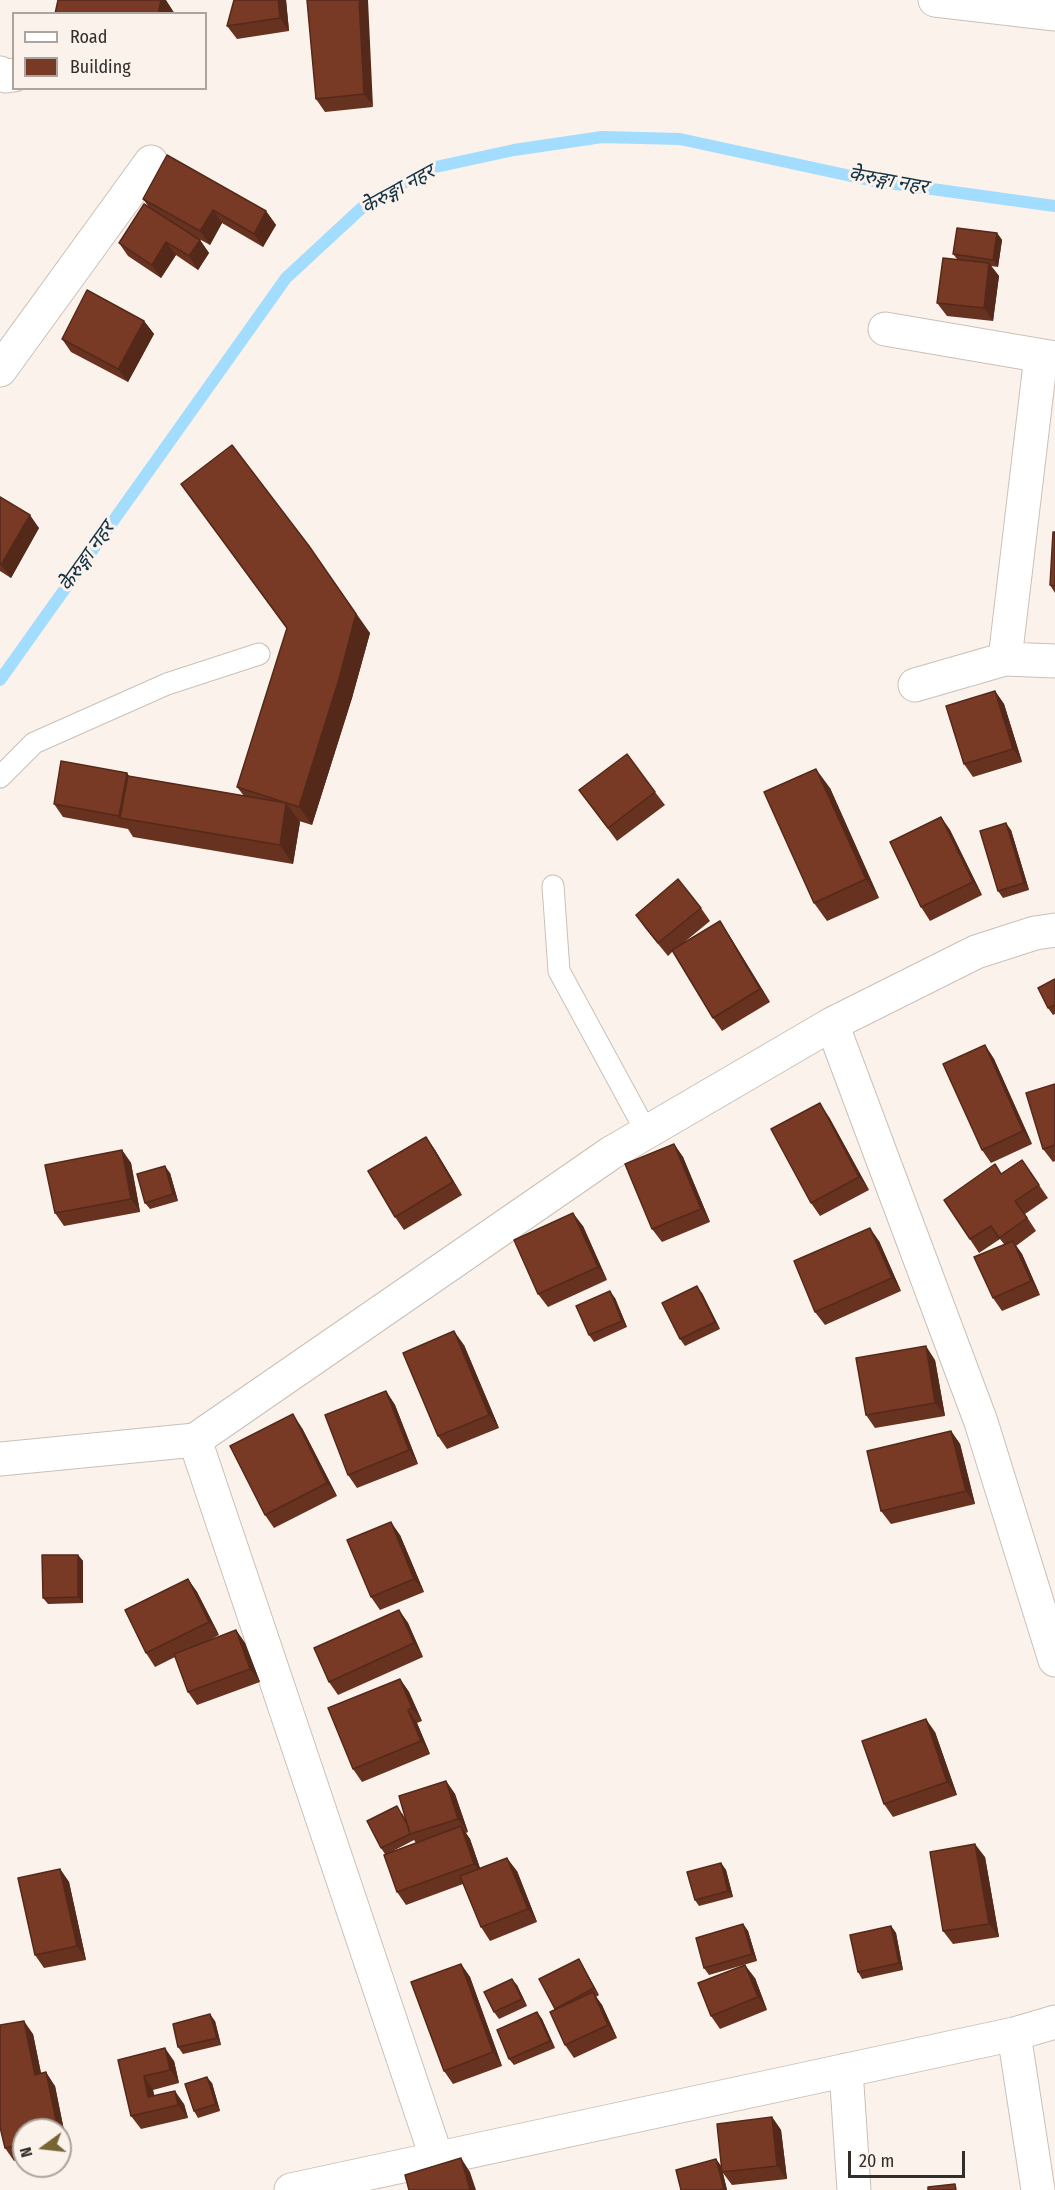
<!DOCTYPE html>
<meta charset="utf-8">
<style>
body{margin:0}
#map{position:relative;width:1055px;height:2190px;overflow:hidden;background:#fbf2eb;font-family:"Fira Sans Condensed",sans-serif}
canvas{display:block}
.legend{position:absolute;left:12px;top:12px;width:195px;height:78px;box-sizing:border-box;background:#fbf2eb;border:2px solid #aba49f;margin:0;padding:8px 10px;list-style:none;font-size:18px;color:#322e2c}
.legend li{display:flex;align-items:center;gap:12px;height:30px}
.legend b{width:30px;border:2px solid #aba49f}
.north{position:absolute;left:12px;top:2118px;width:60px;height:60px;box-sizing:border-box;background:#fbf2eb;border:2px solid #aba49f;border-radius:50%;rotate:255deg;font-size:16px;font-weight:700;line-height:24px;text-align:center;color:#322e2c}
.north::after{content:'';display:block;margin:auto;width:21px;height:27px;background:#776634;clip-path:polygon(50% 0,100% 100%,50% 72%,0 100%)}
.scale{position:absolute;left:848px;top:2151px;width:117px;height:27px;box-sizing:border-box;border:3px solid #322e2c;border-top:0;padding-left:8px;font-size:18px;line-height:21px;white-space:nowrap;color:#322e2c;-webkit-text-stroke:4px #fbf2eb;paint-order:stroke}
</style>
<div id="map">
<canvas width="1055" height="2190"></canvas>
<ul class="legend">
<li><b style="height:8px;background:#fff"></b>Road</li>
<li><b style="height:16px;background:#793a25"></b>Building</li>
</ul>
<div class="north">N</div>
<div class="scale">20 m</div>
</div>
<script>
const g = document.querySelector('canvas').getContext('2d');
g.lineJoin = 'round';
function stroke(path, color, width, dash) { g.strokeStyle = color; g.lineWidth = width; g.lineCap = dash ? 'butt' : 'round'; g.setLineDash(dash || []); g.stroke(path); }
function fill(path, color) { g.fillStyle = color; g.fill(path, 'evenodd'); }
function write(font, color, halo, rows, align = 'center') {
  g.font = font + ' "Fira Sans Condensed","Noto Sans Devanagari",sans-serif'; g.lineWidth = 6; g.setLineDash([]); g.textBaseline = 'middle'; g.strokeStyle = halo; g.fillStyle = color; for (const [text, x, y, turn = 0] of rows) {
    g.save(); g.translate(x, y); g.rotate((+turn || 0) * Math.PI / 180); g.textAlign = isNaN(turn) ? turn : align; if (halo) g.strokeText(text, 0, 0); g.fillText(text, 0, 0); g.restore();
  }
}
const stream = new Path2D(`
 M 0,680 L 286,278 L 367,203 L 431,168 L 514,150 L 602,137 L 680,139 L 874,181 L 1055,206`);
const lane = new Path2D(`
 M 0,777 L 34,743 L 167,684 L 259,654
 M 553,886 L 559,971 L 647,1133`);
const street = new Path2D(`
 M 935,0 L 1055,14
 M 0,73 L 6,76 L 14,75
 M 885,329 L 1055,358
 M 0,370 L 151,162
 M 1005,659 L 1041,356
 M 915,685 L 1005,659 L 1055,661
 M 832,1024 L 981,1422 L 1055,1660
 M 195,1440 L 437,2159
 M 0,1459 L 195,1440 L 611,1153 L 832,1024 L 976,952 L 1035,933 L 1055,930
 M 1014,2034 L 1038,2190
 M 846,2070 L 854,2190
 M 291,2190 L 1014,2034 L 1055,2022`);
const wall = new Path2D(`
 M 234,0 L 286,0 L 289,31 L 237,39 L 227,26 Z
 M 307,0 L 373,107 L 325,112 L 316,99 Z
 M 143,199 L 266,211 L 276,225 L 263,247 L 222,223 L 210,245 L 192,235 L 200,240 L 209,253 L 198,270 L 176,255 L 161,278 L 128,256 L 119,243 L 148,206 Z
 M 997,233 L 1002,240 L 998,267 L 991,266 L 999,276 L 993,321 L 947,316 L 937,303 L 957,259 L 953,254 Z
 M 144,321 L 154,334 L 128,382 L 71,352 L 62,339 Z
 M 181,484 L 370,633 L 352,698 L 312,825 L 299,821 L 300,822 L 293,864 L 133,837 L 128,829 L 63,817 L 54,804 L 127,773 L 129,776 L 244,796 L 237,787 L 287,629 Z
 M 0,497 L 39,528 L 11,578 L 0,571 Z
 M 1055,532 L 1055,593 L 1050,585 Z
 M 995,691 L 1004,704 L 1022,762 L 973,777 L 964,764 Z
 M 830,788 L 879,898 L 827,921 L 814,903 Z
 M 579,790 L 655,792 L 665,805 L 617,841 Z
 M 941,817 L 950,830 L 982,895 L 930,921 L 921,907 Z
 M 1011,830 L 1029,890 L 1003,898 L 998,891 Z
 M 701,908 L 710,921 L 682,944 L 729,935 L 770,1002 L 722,1031 L 713,1018 L 673,951 L 668,956 L 645,928 L 636,915 Z
 M 1055,979 L 1055,1014 L 1053,1015 L 1048,1008 Z
 M 985,1045 L 994,1059 L 1032,1144 L 991,1163 L 982,1150 Z
 M 1055,1084 L 1055,1161 L 1053,1162 L 1043,1149 Z
 M 829,1117 L 869,1190 L 820,1216 L 811,1203 Z
 M 426,1137 L 435,1150 L 462,1195 L 404,1230 L 395,1217 Z
 M 674,1144 L 683,1157 L 710,1222 L 662,1242 L 652,1229 Z
 M 122,1150 L 131,1163 L 140,1212 L 64,1226 L 55,1213 Z
 M 1022,1160 L 1048,1198 L 1025,1214 L 1036,1231 L 1016,1246 L 1022,1254 L 1040,1295 L 1002,1311 L 993,1298 L 1004,1244 L 1000,1239 L 979,1253 L 944,1200 L 1002,1173 Z
 M 170,1173 L 178,1201 L 150,1209 L 145,1203 Z
 M 583,1226 L 607,1280 L 548,1307 L 538,1294 Z
 M 879,1241 L 901,1291 L 825,1325 L 815,1312 Z
 M 702,1293 L 720,1329 L 685,1346 L 680,1339 Z
 M 615,1298 L 627,1327 L 594,1342 L 589,1335 Z
 M 464,1345 L 499,1428 L 447,1449 L 438,1436 Z
 M 935,1360 L 945,1416 L 875,1428 L 866,1415 Z
 M 386,1391 L 395,1405 L 418,1464 L 357,1488 L 348,1475 Z
 M 302,1428 L 337,1496 L 274,1528 L 265,1515 Z
 M 951,1431 L 960,1444 L 975,1504 L 891,1524 L 881,1511 Z
 M 400,1535 L 424,1592 L 380,1610 L 371,1597 Z
 M 78,1555 L 83,1561 L 83,1603 L 48,1604 L 43,1598 Z
 M 188,1579 L 197,1592 L 219,1635 L 208,1641 L 236,1630 L 245,1643 L 260,1682 L 197,1705 L 188,1692 L 175,1657 L 155,1667 L 146,1653 Z
 M 399,1610 L 408,1623 L 423,1657 L 338,1695 L 329,1682 Z
 M 400,1679 L 409,1692 L 422,1721 L 417,1723 L 430,1754 L 362,1782 L 353,1769 Z
 M 935,1732 L 957,1795 L 893,1817 L 884,1804 Z
 M 446,1781 L 455,1794 L 468,1832 L 466,1833 L 470,1839 L 480,1868 L 517,1871 L 537,1922 L 490,1941 L 481,1927 L 463,1884 L 406,1905 L 397,1892 L 385,1854 L 381,1848 L 402,1813 L 406,1820 ZM 414,1840 L 416,1843 L 393,1851 Z
 M 985,1857 L 999,1937 L 953,1944 L 943,1931 Z
 M 721,1863 L 726,1870 L 733,1897 L 699,1906 L 695,1900 Z
 M 60,1869 L 69,1882 L 86,1960 L 44,1968 L 35,1955 Z
 M 743,1924 L 748,1931 L 757,1961 L 709,1975 L 704,1968 Z
 M 891,1926 L 896,1933 L 903,1970 L 862,1979 L 858,1972 Z
 M 579,1959 L 583,1966 L 599,1995 L 596,1997 L 602,2005 L 617,2038 L 574,2058 L 565,2045 L 555,2009 Z
 M 461,1964 L 470,1977 L 502,2066 L 453,2084 L 444,2071 Z
 M 755,1978 L 767,2010 L 720,2029 L 711,2016 Z
 M 517,1985 L 527,2006 L 499,2019 L 494,2012 Z
 M 537,2012 L 542,2019 L 555,2048 L 514,2065 L 509,2059 Z
 M 215,2021 L 221,2045 L 183,2054 L 178,2047 Z
 M 33,2034 L 41,2073 L 55,2086 L 68,2150 L 60,2151 L 60,2130 L 24,2130 L 24,2159 L 14,2161 L 5,2148 Z
 M 118,2060 L 174,2061 L 179,2083 L 153,2090 L 154,2096 L 184,2104 L 188,2118 L 141,2129 L 131,2116 Z
 M 212,2083 L 220,2111 L 198,2118 L 194,2111 Z
 M 772,2117 L 781,2130 L 787,2179 L 732,2185 L 723,2173 L 727,2190 L 681,2190 L 716,2159 L 721,2166 L 722,2170 Z`);
const shadedWall = new Path2D(`
 M 161,0 L 166,0 L 175,14 L 158,14 Z
 M 278,0 L 286,0 L 289,31 L 280,18 Z
 M 359,0 L 368,0 L 373,107 L 364,94 Z
 M 213,210 L 222,223 L 210,245 L 200,231 Z
 M 266,211 L 276,225 L 263,247 L 254,234 Z
 M 997,233 L 1002,240 L 998,267 L 993,260 Z
 M 200,240 L 209,253 L 198,270 L 189,256 Z
 M 166,242 L 176,255 L 161,278 L 152,265 Z
 M 989,263 L 999,276 L 993,321 L 984,308 Z
 M 144,321 L 154,334 L 128,382 L 118,369 Z
 M 30,515 L 39,528 L 11,578 L 1,565 Z
 M 309,546 L 370,633 L 352,698 L 312,825 L 299,807 Z
 M 995,691 L 1004,704 L 1022,762 L 1013,749 Z
 M 816,769 L 830,788 L 879,898 L 866,879 Z
 M 127,773 L 136,787 L 120,818 L 128,830 L 119,816 Z
 M 286,803 L 300,822 L 293,864 L 280,845 Z
 M 941,817 L 950,830 L 982,895 L 973,882 Z
 M 1006,823 L 1011,830 L 1029,890 L 1024,883 Z
 M 720,921 L 729,935 L 770,1002 L 760,989 Z
 M 985,1045 L 994,1059 L 1032,1144 L 1023,1131 Z
 M 820,1103 L 829,1117 L 869,1190 L 859,1177 Z
 M 426,1137 L 435,1150 L 462,1195 L 453,1182 Z
 M 674,1144 L 683,1157 L 710,1222 L 701,1209 Z
 M 122,1150 L 131,1163 L 140,1212 L 131,1199 Z
 M 165,1166 L 170,1173 L 178,1201 L 173,1194 Z
 M 573,1213 L 583,1226 L 607,1280 L 598,1267 Z
 M 870,1228 L 879,1241 L 901,1291 L 892,1278 Z
 M 1013,1241 L 1022,1254 L 1040,1295 L 1031,1281 Z
 M 697,1286 L 702,1293 L 720,1329 L 715,1322 Z
 M 610,1291 L 615,1298 L 627,1327 L 622,1321 Z
 M 454,1331 L 464,1345 L 499,1428 L 489,1415 Z
 M 926,1346 L 935,1360 L 945,1416 L 935,1403 Z
 M 386,1391 L 395,1405 L 418,1464 L 409,1450 Z
 M 293,1414 L 302,1428 L 337,1496 L 327,1483 Z
 M 951,1431 L 960,1444 L 975,1504 L 966,1491 Z
 M 391,1522 L 400,1535 L 424,1592 L 414,1579 Z
 M 78,1555 L 83,1561 L 83,1603 L 78,1597 Z
 M 188,1579 L 197,1592 L 219,1635 L 209,1622 Z
 M 399,1610 L 408,1623 L 423,1657 L 414,1643 Z
 M 236,1630 L 245,1643 L 260,1682 L 250,1669 Z
 M 400,1679 L 409,1692 L 422,1721 L 412,1708 Z
 M 408,1710 L 417,1723 L 430,1754 L 421,1741 Z
 M 926,1719 L 935,1732 L 957,1795 L 947,1782 Z
 M 446,1781 L 455,1794 L 468,1832 L 458,1819 Z
 M 461,1826 L 470,1839 L 483,1877 L 474,1864 Z
 M 975,1844 L 985,1857 L 999,1937 L 989,1924 Z
 M 507,1858 L 517,1871 L 537,1922 L 528,1909 Z
 M 721,1863 L 726,1870 L 733,1897 L 728,1891 Z
 M 60,1869 L 69,1882 L 86,1960 L 77,1946 Z
 M 743,1924 L 748,1931 L 757,1961 L 752,1954 Z
 M 891,1926 L 896,1933 L 903,1970 L 899,1963 Z
 M 579,1959 L 583,1966 L 599,1995 L 594,1988 Z
 M 461,1964 L 470,1977 L 502,2066 L 493,2052 Z
 M 745,1965 L 755,1978 L 767,2010 L 758,1997 Z
 M 512,1979 L 517,1985 L 527,2006 L 522,1999 Z
 M 593,1992 L 602,2005 L 617,2038 L 608,2025 Z
 M 537,2012 L 542,2019 L 555,2048 L 550,2041 Z
 M 210,2014 L 215,2021 L 221,2045 L 217,2038 Z
 M 24,2021 L 33,2034 L 44,2088 L 35,2075 Z
 M 165,2048 L 174,2061 L 179,2083 L 170,2070 Z
 M 46,2072 L 55,2086 L 68,2150 L 60,2138 L 60,2130 L 58,2130 Z
 M 144,2076 L 153,2090 L 158,2110 L 148,2097 Z
 M 207,2077 L 212,2083 L 220,2111 L 216,2104 Z
 M 175,2091 L 184,2104 L 188,2118 L 178,2105 Z
 M 772,2117 L 781,2130 L 787,2179 L 777,2166 Z
 M 461,2158 L 470,2172 L 476,2190 L 470,2190 Z
 M 716,2159 L 721,2166 L 727,2190 L 725,2190 L 724,2189 Z`);
const building = new Path2D(`
 M 58,0 L 161,0 L 158,14 L 55,14 Z
 M 234,0 L 278,0 L 280,18 L 227,26 Z
 M 307,0 L 359,0 L 364,94 L 316,99 Z
 M 167,155 L 266,211 L 254,234 L 213,210 L 200,231 L 143,199 Z
 M 144,204 L 200,240 L 189,256 L 166,242 L 152,265 L 119,243 Z
 M 957,228 L 997,233 L 993,260 L 953,254 Z
 M 943,258 L 989,263 L 984,308 L 937,303 Z
 M 87,290 L 144,321 L 118,369 L 62,339 Z
 M 232,445 L 309,546 L 356,614 L 339,679 L 299,807 L 237,787 L 287,628 L 181,484 Z
 M 0,497 L 30,515 L 1,565 L 0,564 Z
 M 1053,532 L 1055,532 L 1055,586 L 1050,585 Z
 M 995,691 L 1013,749 L 964,764 L 946,706 Z
 M 627,754 L 655,792 L 608,828 L 579,790 Z
 M 61,761 L 127,773 L 119,816 L 54,804 Z
 M 816,769 L 866,879 L 814,903 L 764,792 Z
 M 128,776 L 286,803 L 280,845 L 120,818 Z
 M 941,817 L 973,882 L 921,907 L 890,842 Z
 M 1006,823 L 1024,883 L 998,891 L 980,831 Z
 M 678,879 L 701,908 L 658,943 L 636,915 Z
 M 720,921 L 760,989 L 713,1018 L 672,950 Z
 M 1055,979 L 1055,1005 L 1048,1008 L 1038,988 Z
 M 985,1045 L 1023,1131 L 982,1150 L 943,1064 Z
 M 1055,1084 L 1055,1145 L 1043,1149 L 1026,1093 Z
 M 820,1103 L 859,1177 L 811,1203 L 771,1129 Z
 M 426,1137 L 453,1182 L 395,1217 L 368,1171 Z
 M 674,1144 L 701,1209 L 652,1229 L 625,1164 Z
 M 122,1150 L 131,1199 L 55,1213 L 45,1165 Z
 M 1022,1160 L 1039,1185 L 1015,1201 L 1027,1218 L 999,1238 L 991,1226 L 970,1239 L 944,1200 L 995,1164 L 1001,1174 Z
 M 165,1166 L 173,1194 L 145,1203 L 137,1174 Z
 M 573,1213 L 598,1267 L 538,1294 L 514,1240 Z
 M 870,1228 L 892,1278 L 815,1312 L 794,1261 Z
 M 1013,1241 L 1031,1281 L 993,1298 L 974,1257 Z
 M 697,1286 L 715,1322 L 680,1339 L 662,1303 Z
 M 610,1291 L 622,1321 L 589,1335 L 576,1306 Z
 M 454,1331 L 489,1415 L 438,1436 L 403,1353 Z
 M 926,1346 L 935,1403 L 866,1415 L 856,1358 Z
 M 386,1391 L 409,1450 L 348,1475 L 325,1415 Z
 M 293,1414 L 327,1483 L 265,1515 L 230,1446 Z
 M 951,1431 L 966,1491 L 881,1511 L 867,1451 Z
 M 391,1522 L 414,1579 L 371,1597 L 347,1540 Z
 M 42,1555 L 78,1555 L 78,1597 L 43,1598 Z
 M 188,1579 L 209,1622 L 146,1653 L 125,1610 Z
 M 399,1610 L 414,1643 L 329,1682 L 314,1648 Z
 M 236,1630 L 250,1669 L 188,1692 L 174,1654 Z
 M 400,1679 L 412,1708 L 408,1710 L 421,1741 L 353,1769 L 328,1708 Z
 M 926,1719 L 947,1782 L 884,1804 L 862,1741 Z
 M 446,1781 L 458,1819 L 410,1834 L 399,1796 Z
 M 397,1806 L 408,1826 L 410,1834 L 381,1848 L 367,1821 Z
 M 461,1826 L 474,1864 L 397,1892 L 384,1855 Z
 M 975,1844 L 989,1924 L 943,1931 L 930,1852 Z
 M 507,1858 L 528,1909 L 481,1927 L 460,1876 Z
 M 721,1863 L 728,1891 L 695,1900 L 687,1872 Z
 M 60,1869 L 77,1946 L 35,1955 L 18,1878 Z
 M 743,1924 L 752,1954 L 704,1968 L 696,1938 Z
 M 891,1926 L 899,1963 L 858,1972 L 850,1935 Z
 M 579,1959 L 594,1988 L 555,2009 L 539,1979 Z
 M 461,1964 L 493,2052 L 444,2071 L 411,1982 Z
 M 745,1965 L 758,1997 L 711,2016 L 698,1983 Z
 M 512,1979 L 522,1999 L 494,2012 L 484,1992 Z
 M 593,1992 L 608,2025 L 565,2045 L 550,2012 Z
 M 537,2012 L 550,2041 L 509,2059 L 497,2030 Z
 M 210,2014 L 217,2038 L 178,2047 L 173,2024 Z
 M 24,2021 L 35,2075 L 46,2072 L 58,2130 L 24,2130 L 24,2144 L 5,2148 L 0,2127 L 0,2025 Z
 M 165,2048 L 170,2070 L 144,2076 L 148,2097 L 175,2091 L 178,2105 L 131,2116 L 118,2060 Z
 M 207,2077 L 216,2104 L 194,2111 L 185,2084 Z
 M 772,2117 L 777,2166 L 722,2172 L 717,2124 Z
 M 461,2158 L 470,2190 L 409,2190 L 405,2175 Z
 M 716,2159 L 724,2189 L 719,2190 L 681,2190 L 676,2170 Z
 M 955,2184 L 956,2190 L 928,2190 L 928,2187 Z`);
const waterNames = [
 ["केेरुङ्गा नहर",888,181,10],
 ["केेरुङ्गा नहर",398,190,-29],
 ["केेरुङ्गा नहर",87,557,-55]
];
stroke(stream, '#a2dcfe', 12);
stroke(lane, '#c9c0b9', 23);
stroke(street, '#c9c0b9', 35);
stroke(lane, '#fff', 21);
stroke(street, '#fff', 33);
fill(wall, '#683220');
fill(shadedWall, '#55291a');
fill(building, '#793a25');
stroke(building, '#55291a', 1.5);
write('italic 20px', '#133446', '#fbf2eb', waterNames);
</script>
